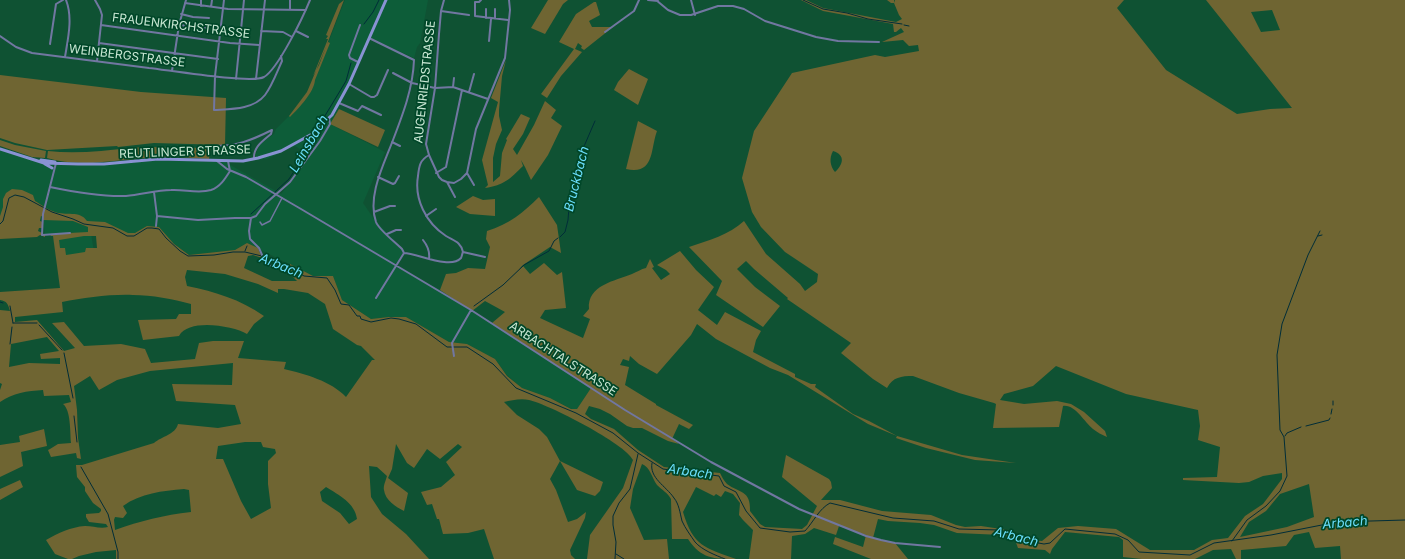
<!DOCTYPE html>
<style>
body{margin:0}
canvas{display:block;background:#0f5233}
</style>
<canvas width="1405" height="559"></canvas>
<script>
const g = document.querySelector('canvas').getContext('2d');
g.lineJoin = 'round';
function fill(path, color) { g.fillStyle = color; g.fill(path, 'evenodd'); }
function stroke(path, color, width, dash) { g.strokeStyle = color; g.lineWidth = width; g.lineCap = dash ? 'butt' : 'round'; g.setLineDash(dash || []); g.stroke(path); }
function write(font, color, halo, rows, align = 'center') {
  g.font = font + ' Inter,sans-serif'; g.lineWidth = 3.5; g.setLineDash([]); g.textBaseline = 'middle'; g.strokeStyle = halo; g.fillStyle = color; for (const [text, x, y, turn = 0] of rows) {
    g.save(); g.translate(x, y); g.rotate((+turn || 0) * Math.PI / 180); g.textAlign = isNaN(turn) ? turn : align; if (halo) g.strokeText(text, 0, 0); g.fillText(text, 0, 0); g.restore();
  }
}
const built = new Path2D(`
 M 345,0 L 428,0 L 420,43 L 417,47 L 414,58 L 370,38 L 348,84 L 339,109 L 330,124 L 385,152 L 363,203 L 374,219 L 404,251 L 395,265 L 440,290 L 591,388 L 577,409 L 572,409 L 550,398 L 522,388 L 507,375 L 495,359 L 467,344 L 449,342 L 406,317 L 389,317 L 371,319 L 342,300 L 333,276 L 313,276 L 247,243 L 235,250 L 189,255 L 174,244 L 90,226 L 95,260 L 59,263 L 54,235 L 45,235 L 42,208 L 0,222 L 0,149 L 53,164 L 73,166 L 151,160 L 225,162 L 281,194 L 297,174 L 310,155 L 295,146 L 267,159 L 253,160 L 261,143 L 274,134 L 276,129 L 289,116 L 307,92 L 322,59 Z`);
const green = new Path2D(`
 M 344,0 L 319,65 L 313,76 L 328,39 L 326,39 L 328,36 L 326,35 L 339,4 Z
 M 548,0 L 568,0 L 563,4 L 545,34 L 531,28 Z
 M 801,0 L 806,0 L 823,8 L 896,22 L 902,19 L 899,15 L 894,3 L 891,3 L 887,0 L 894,0 L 895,3 L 895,0 L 1124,0 L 1117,8 L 1166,70 L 1237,114 L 1270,109 L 1292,108 L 1206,0 L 1405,0 L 1405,559 L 1341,559 L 1340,546 L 1315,548 L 1309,532 L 1294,535 L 1286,546 L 1241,550 L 1241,559 L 1236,559 L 1231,549 L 1213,550 L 1195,559 L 1142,559 L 1123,557 L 1123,540 L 1119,537 L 1065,532 L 1052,549 L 1050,554 L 1045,550 L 1018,548 L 1015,540 L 1002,535 L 957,533 L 934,525 L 920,523 L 888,521 L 878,519 L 873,538 L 895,543 L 908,559 L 871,559 L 833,544 L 835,537 L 863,547 L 866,535 L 839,526 L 836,535 L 814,528 L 805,534 L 792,536 L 791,559 L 749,559 L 753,530 L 743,520 L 739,515 L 740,503 L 733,494 L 725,491 L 721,497 L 716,494 L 714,496 L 696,487 L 683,512 C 693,546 705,548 736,559 C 714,559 701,559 688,539 L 672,539 L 671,499 C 668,493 662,490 657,485 C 652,478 650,467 642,464 L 633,489 L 630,508 L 644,540 L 667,539 L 669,559 L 587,559 L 590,535 L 623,488 L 633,460 C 626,444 548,404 529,400 C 522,398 511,400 504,402 L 517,415 L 539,429 L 547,437 L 560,461 L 603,482 L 600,491 L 595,496 L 577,490 L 560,461 L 550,479 L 556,490 L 568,522 L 577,519 L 586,512 L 585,518 L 570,550 L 571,555 L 575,559 L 494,559 L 484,529 L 468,533 L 443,534 L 439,519 L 437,519 L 432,504 L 427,505 L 421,492 L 441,487 L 455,475 L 446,462 L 462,447 L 458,444 L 440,459 L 427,449 L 414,468 L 407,463 L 396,444 L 392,469 L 388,478 L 408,493 L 404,511 C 396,507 385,500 384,490 C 383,486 386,480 387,476 L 377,467 L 369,466 L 371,497 L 382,514 L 406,534 L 429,559 L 116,559 L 116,550 L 96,552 L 79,556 L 72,559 L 68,559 L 55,554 L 46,540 C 58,533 71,527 85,526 C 93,526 100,529 108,527 L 106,524 L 89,522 L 86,517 L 86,514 L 99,513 L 101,511 L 101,509 L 93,503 L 85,491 L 85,487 L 77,477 L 76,465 L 82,465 L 154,443 C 162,436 175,435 178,424 L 218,428 L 241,424 L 235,405 L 176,401 L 172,384 L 232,385 L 233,363 L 150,371 L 117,380 L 99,390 L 90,376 L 74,386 L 77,410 L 78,438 L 81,459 L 77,458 L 76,453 L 51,457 L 48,450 L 50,449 L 58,444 L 71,443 C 70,432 71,410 63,404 L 71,402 L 69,395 L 44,396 L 43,390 C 27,391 13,393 0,402 L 0,390 L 2,384 L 0,383 L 0,310 L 10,311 C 8,304 7,301 0,300 L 0,292 L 60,288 L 53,236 L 51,236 L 50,234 L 88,232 L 88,227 L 73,221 L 43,220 L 43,217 L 41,216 L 40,221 L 43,222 L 43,228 L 39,228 L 38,231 L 42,233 L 42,234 L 45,234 L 45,237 L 40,235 L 37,237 L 0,239 L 0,216 L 3,207 L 3,199 L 6,193 L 12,189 L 22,190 L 33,195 L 35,201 C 42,205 48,210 55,212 C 65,216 80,210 87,221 L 105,222 L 128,233 L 135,233 L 147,226 L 159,227 L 174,244 L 189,255 L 235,250 L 247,243 L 258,248 L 262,258 L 253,255 L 248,256 L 244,268 L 272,281 L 297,281 L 289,273 L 290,264 L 313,276 L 333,276 L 342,300 L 371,319 L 389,317 L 406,317 L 449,342 L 467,344 L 495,359 L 507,376 L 522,388 L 550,398 L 571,409 L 577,409 L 591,388 L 492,323 L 505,312 L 485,301 L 472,311 L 440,290 L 446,274 L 456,273 L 468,268 L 485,269 L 490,247 L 486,239 L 487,231 C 509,224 523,213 539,197 L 557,225 L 561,253 L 550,247 L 523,265 L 519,269 L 523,266 L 530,274 L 544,263 L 557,275 L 562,272 L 566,308 L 545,310 L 540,318 L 583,338 L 590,319 L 583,316 L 589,309 C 587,285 615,281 632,274 C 637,272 641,269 646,268 L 650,259 L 654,267 L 652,268 L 661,280 L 670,274 L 666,270 L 657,265 L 680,251 L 696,270 L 714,287 L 698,310 L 717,325 L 725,312 L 761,331 L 756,340 L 753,352 L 795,374 L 795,377 L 811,384 L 816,384 L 815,387 L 853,414 L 869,421 L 897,436 L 962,455 L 1016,463 L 975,460 L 926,448 L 896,438 L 897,436 L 868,424 L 788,375 L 770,368 L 716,339 L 697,324 L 691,335 L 657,374 L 639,364 L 630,356 L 629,361 L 623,359 L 620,365 L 629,367 L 625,385 L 656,404 L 656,405 L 693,425 L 689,429 L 679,424 L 672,439 L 679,444 L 668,441 L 642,428 L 633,428 L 627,426 L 610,414 L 600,409 L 589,406 L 585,414 L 591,419 L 614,429 L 638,450 L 664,467 L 720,473 C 722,477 724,481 727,484 C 739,493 751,490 750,511 L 760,524 L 765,527 L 802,529 L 807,525 L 817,506 L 782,477 L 786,455 L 829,479 L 831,482 L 832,488 L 821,500 L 840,500 L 882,511 L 931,515 L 956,525 L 965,527 L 981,526 L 1008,530 L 1023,539 L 1042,541 L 1058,528 L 1078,526 L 1116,529 L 1150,550 L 1194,550 L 1212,540 L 1228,538 L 1245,516 L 1263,504 L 1282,479 L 1282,473 L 1263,476 L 1249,482 L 1239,483 L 1183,480 L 1183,478 L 1217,477 L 1220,447 L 1198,440 L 1200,426 L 1198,410 L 1126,394 L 1056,366 L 1033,386 L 1004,394 L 1000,400 L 1024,404 L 1057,401 L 1071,404 L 1084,412 L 1105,431 L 1107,437 C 1102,435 1097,432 1093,429 C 1084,422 1075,404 1063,406 L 1059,427 L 993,428 L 996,404 L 994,403 L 959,393 L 913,376 C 901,376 893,377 887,388 L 873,379 L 841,353 L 851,343 L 787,299 L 788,298 L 754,269 L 746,261 L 737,269 L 755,287 L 780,306 L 763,327 L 716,295 L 722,281 L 689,247 C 709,240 729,235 744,221 L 766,254 L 800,284 L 805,291 L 817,282 L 818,274 L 785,252 L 761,227 L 752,212 L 742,178 L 754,131 L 792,73 L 875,55 L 885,57 L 919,51 L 918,45 L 909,46 L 903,40 L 882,42 L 904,32 L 901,28 L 896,32 L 894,32 L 893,24 L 823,11 ZM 1272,10 L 1280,30 L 1261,32 L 1251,12 ZM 833,151 C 846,155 843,165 835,172 C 830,166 829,158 833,151 ZM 84,236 L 96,236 L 97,248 L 86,248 L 85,252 L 66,255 L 65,248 L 60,248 L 59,240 ZM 187,270 L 225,274 L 258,284 L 278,293 L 278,289 L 284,289 L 308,293 L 325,304 L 333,329 L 357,345 L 361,346 L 375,360 L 372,360 L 346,397 C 331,381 305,374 284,369 L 286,362 L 238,358 L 244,341 L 213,341 L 199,343 L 195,359 L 151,363 L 145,349 L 121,344 L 84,346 L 64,322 L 52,323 L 75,348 L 64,351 L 37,320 L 15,322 L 15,317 L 63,312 L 62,302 C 84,298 110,294 133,295 C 152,295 173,299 191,304 L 191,314 L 179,314 L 176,319 L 138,320 L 143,340 L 179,336 C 189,318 233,326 247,334 L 254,324 L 264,316 C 239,299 216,292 187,286 L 185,277 ZM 47,337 L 59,351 L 40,354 L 41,359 L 60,358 L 60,364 L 29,363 L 9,367 L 11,344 ZM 245,442 L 261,442 L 263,447 L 275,449 L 276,453 L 268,461 L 268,484 L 271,508 L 251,519 L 241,501 L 223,459 L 216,459 L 218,446 ZM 1309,484 L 1314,517 L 1287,527 L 1240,537 L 1249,522 L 1266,511 L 1280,494 ZM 326,487 C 339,495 355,503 357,519 L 349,524 L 340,513 L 322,501 L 320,492 ZM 184,489 L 189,490 L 191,512 C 164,515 140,521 115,530 L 114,520 L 115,517 L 123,518 L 127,513 L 123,506 C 141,493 162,491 184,489 Z
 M 594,2 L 596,2 L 600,15 L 589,21 L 592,27 L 613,27 L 584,50 L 581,48 L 582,46 L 578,43 L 575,49 L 582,52 L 561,76 L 547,98 L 541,94 L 574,49 L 559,42 L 576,14 Z
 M 328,42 L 330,43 L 315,80 C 314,92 300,107 290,117 L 289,116 L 307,92 Z
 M 506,60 L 502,76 L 499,110 L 499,116 L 502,130 L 496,144 L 493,158 L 493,182 L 500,176 L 502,153 L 507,140 L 506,139 L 521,114 L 530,118 L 523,134 L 513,149 L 517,155 L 534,125 L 545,101 L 556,110 L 551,118 L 562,126 L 548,155 L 531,180 L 525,167 L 521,160 L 523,166 C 510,179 504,185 485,188 L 488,185 L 482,160 L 498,102 L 491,98 Z
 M 629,69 L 648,79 L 638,105 L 614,90 L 618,82 Z
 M 0,75 L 141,92 L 226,98 L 225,145 L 154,143 L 118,147 L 117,146 L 47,150 L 15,143 L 0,138 Z
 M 339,109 L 385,130 L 378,147 L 330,124 Z
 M 638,121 L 657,131 C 650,150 655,175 626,169 Z
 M 0,140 L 15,145 L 46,151 L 45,158 L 32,157 L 0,146 Z
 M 145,147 L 211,148 L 209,159 C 193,158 176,156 160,157 C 122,158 82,169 47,158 L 48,151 C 75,154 103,151 130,148 L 127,150 L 132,148 Z
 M 473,196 L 483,200 L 495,199 L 495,216 L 470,214 L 456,207 Z
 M 44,429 L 47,446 L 21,452 L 23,466 L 0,477 L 0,445 L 20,442 L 19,436 Z
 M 20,480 L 23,487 L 0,500 L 0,489 Z`);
const stream = new Path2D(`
 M 803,0 L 823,9 L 847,13 L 868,19 L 902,24
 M 364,24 L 373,12 L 379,0
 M 904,25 L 909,26
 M 320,124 L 346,81 L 351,63
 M 251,214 L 289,179 L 307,152 L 316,132
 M 0,224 L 3,221 L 9,198 L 15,195 L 24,197 L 52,212 L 73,219 L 84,224 L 113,228 L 127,236 L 134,236 L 147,228 L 152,228 L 159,229 L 166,238 L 180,251 L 188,256 L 214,255 L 233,252 L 245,252 L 266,257 L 289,267 L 304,276 L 327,278 L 335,290 L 341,304 L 349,305 L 357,316 L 360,316 L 361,319 L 371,322 L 391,318 L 399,319 L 416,324 L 447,347 L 467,347 L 493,364 L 516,388 L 576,413 L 613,433 L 638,453 L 663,469 L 719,476 L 724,486 L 736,492 L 746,511 L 760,528 L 790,532 L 805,531 C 814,521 819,509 830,503 L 893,518 L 934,521 L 959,529 L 1000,530 L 1022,540 L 1044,544 L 1050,543 L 1065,529 L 1115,534 L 1128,540 L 1139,552 L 1190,555 L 1214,543 L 1271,535 L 1337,522 L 1405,520
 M 1318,236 L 1322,235
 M 560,237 L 565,232 L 568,220 L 570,194 L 582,151 L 595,121
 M 245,251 L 247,246
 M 0,302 L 3,303
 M 10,306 L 13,323
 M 474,306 L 503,285 L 524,265 L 549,251 L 554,241 L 558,238
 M 13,323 L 37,323
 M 39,325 L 62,350
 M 10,344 L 12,327
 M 64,353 L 73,398
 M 1333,405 L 1333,401
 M 1331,414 L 1332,409
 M 74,416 L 77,442
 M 1306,426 L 1329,420 L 1330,418
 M 1285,436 L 1287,433 L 1301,427
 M 652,463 C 649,478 666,486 674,498 C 679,504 680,513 682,521 C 685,528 691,536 695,542 C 702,550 715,555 725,559
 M 81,467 L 108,514 L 118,552 L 118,559
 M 1232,541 L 1247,520 L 1266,506 L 1280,491 L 1287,476 L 1284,437 L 1280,430 L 1277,355 L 1282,324 L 1308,255 L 1320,231
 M 616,554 L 624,559
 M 615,559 L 616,542 L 613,525 L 613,516 L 619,503 L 630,489 L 638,454`);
const pedestrian = new Path2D(`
 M 260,222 L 262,225 L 270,221 L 282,198`);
const minor = new Path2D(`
 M 95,0 L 100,9 L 102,15 L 97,61
 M 224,0 L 215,76 L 214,110 C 230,109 253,110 265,95 C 272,86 277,72 282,61 L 281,56
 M 290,0 L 290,10
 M 444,0 L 441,11 L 439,34 L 435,88 L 426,144 L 429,155 L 439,177 L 442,180 L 447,182 L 454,183 L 461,179 L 467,173 L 476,129 L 505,58 L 510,10 L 509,0
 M 481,0 L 479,2 L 475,2 L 475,16 L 508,20
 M 648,0 L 658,1
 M 656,0 L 668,10 L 680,15 L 691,15 L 718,6 L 733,6 L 744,9 L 765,21 L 816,37 L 838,41 L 879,42
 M 691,0 L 695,15
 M 185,3 L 228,9 L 306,10
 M 201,6 L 201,0
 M 211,7 L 212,0
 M 486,9 L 486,18
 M 495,9 L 495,19
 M 441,11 L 469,15
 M 181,14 L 193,17 L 209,18
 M 101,25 L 230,43 L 259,45
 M 179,25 L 209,28
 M 261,31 L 283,32 L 292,37
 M 296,31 L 308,37
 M 605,32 L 634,11 L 639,0
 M 0,36 L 16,47 L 32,53 C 71,58 110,63 149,68 C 168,70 251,84 264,77 C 278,69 303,17 310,0
 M 369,38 L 414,60 C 413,88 403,114 393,140 C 384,164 367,196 376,222 C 379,230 395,242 402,249 L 404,253 L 376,298
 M 489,41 L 491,19
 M 99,43 L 218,59
 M 50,44 L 56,4 L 63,0
 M 65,57 C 68,38 73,18 66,0
 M 358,62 L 350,58 L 349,55 L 360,25
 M 172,71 L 179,25 L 186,0
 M 393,73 L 412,83 L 435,88 L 453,87 L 488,99
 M 236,79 L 244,0
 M 256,79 L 265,0
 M 349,84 L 371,97 L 374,97 L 377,95 L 388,70
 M 453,87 L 454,78
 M 469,92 L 474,74
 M 339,103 L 358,111 L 362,106 L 381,115
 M 392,142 L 400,146
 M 212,146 C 237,146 250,141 272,130 L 271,134 C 263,141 253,147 254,159
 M 217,161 L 227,169 L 246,177 L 301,209 L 471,310 L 625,410 L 678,442 L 711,462 L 799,509 L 866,536 L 881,540 L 895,543 L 940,547
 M 228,161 L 230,171
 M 56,163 L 43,214 L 42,235 L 70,233
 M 436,173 L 446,167 L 462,90
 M 467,173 L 474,185
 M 378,177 L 393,184 L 395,183 L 399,176
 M 447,182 L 455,197
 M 50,187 C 74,192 101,197 126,196 C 141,195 156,190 171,190 C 184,189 198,194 211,190 C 220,187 225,179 230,171
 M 154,192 L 157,216 L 156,226
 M 374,212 L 390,206 L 395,206
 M 157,216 L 198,220 L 235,218 L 251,218 L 256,216 L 265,204 L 290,182 L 320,141 L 330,124 L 329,118
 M 426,216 L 436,209
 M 251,218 L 249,231 L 250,239 L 259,248 L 266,264 L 279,268
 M 387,234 L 396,230 L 401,230
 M 423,240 C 427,245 430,252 429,259
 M 463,252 L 485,257
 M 404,253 C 417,253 450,270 461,258 C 462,256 462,254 463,252 C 461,242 454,241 446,236 C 426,223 414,199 418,176 C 419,166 420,160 429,155
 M 454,356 L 452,343 L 471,310`);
const secondary = new Path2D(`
 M 0,149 L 44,163 L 78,164 L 104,164 L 158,159 L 243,161 L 258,158 L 281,151 L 312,134 L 332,115 L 349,84 L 386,0
 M 41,160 L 55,162
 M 45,164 L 52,168`);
const streetNames = [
 ["FRAUENKIRCHSTRASSE",181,26,7],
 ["WEINBERGSTRASSE",127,56,7],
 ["AUGENRIEDSTRASSE",425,82,-84],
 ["REUTLINGER STRASSE",185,152,-2],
 ["ARBACHTALSTRASSE",563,359,33]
];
const waterNames = [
 ["Leinsbach",309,144,-60],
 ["Bruckbach",577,179,-76],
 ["Arbach",281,266,22],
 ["Arbach",690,472,8],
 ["Arbach",1345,523,-5],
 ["Arbach",1016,537,14]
];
fill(built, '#0d5d39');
fill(green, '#6f6532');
stroke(stream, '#002d38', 1);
stroke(pedestrian, '#7177a1', 1.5);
stroke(minor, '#7177a1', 2);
stroke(secondary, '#8992d3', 3);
write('12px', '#c8e7d3', '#004729', streetNames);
write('italic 13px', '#6bdffd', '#004729', waterNames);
</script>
